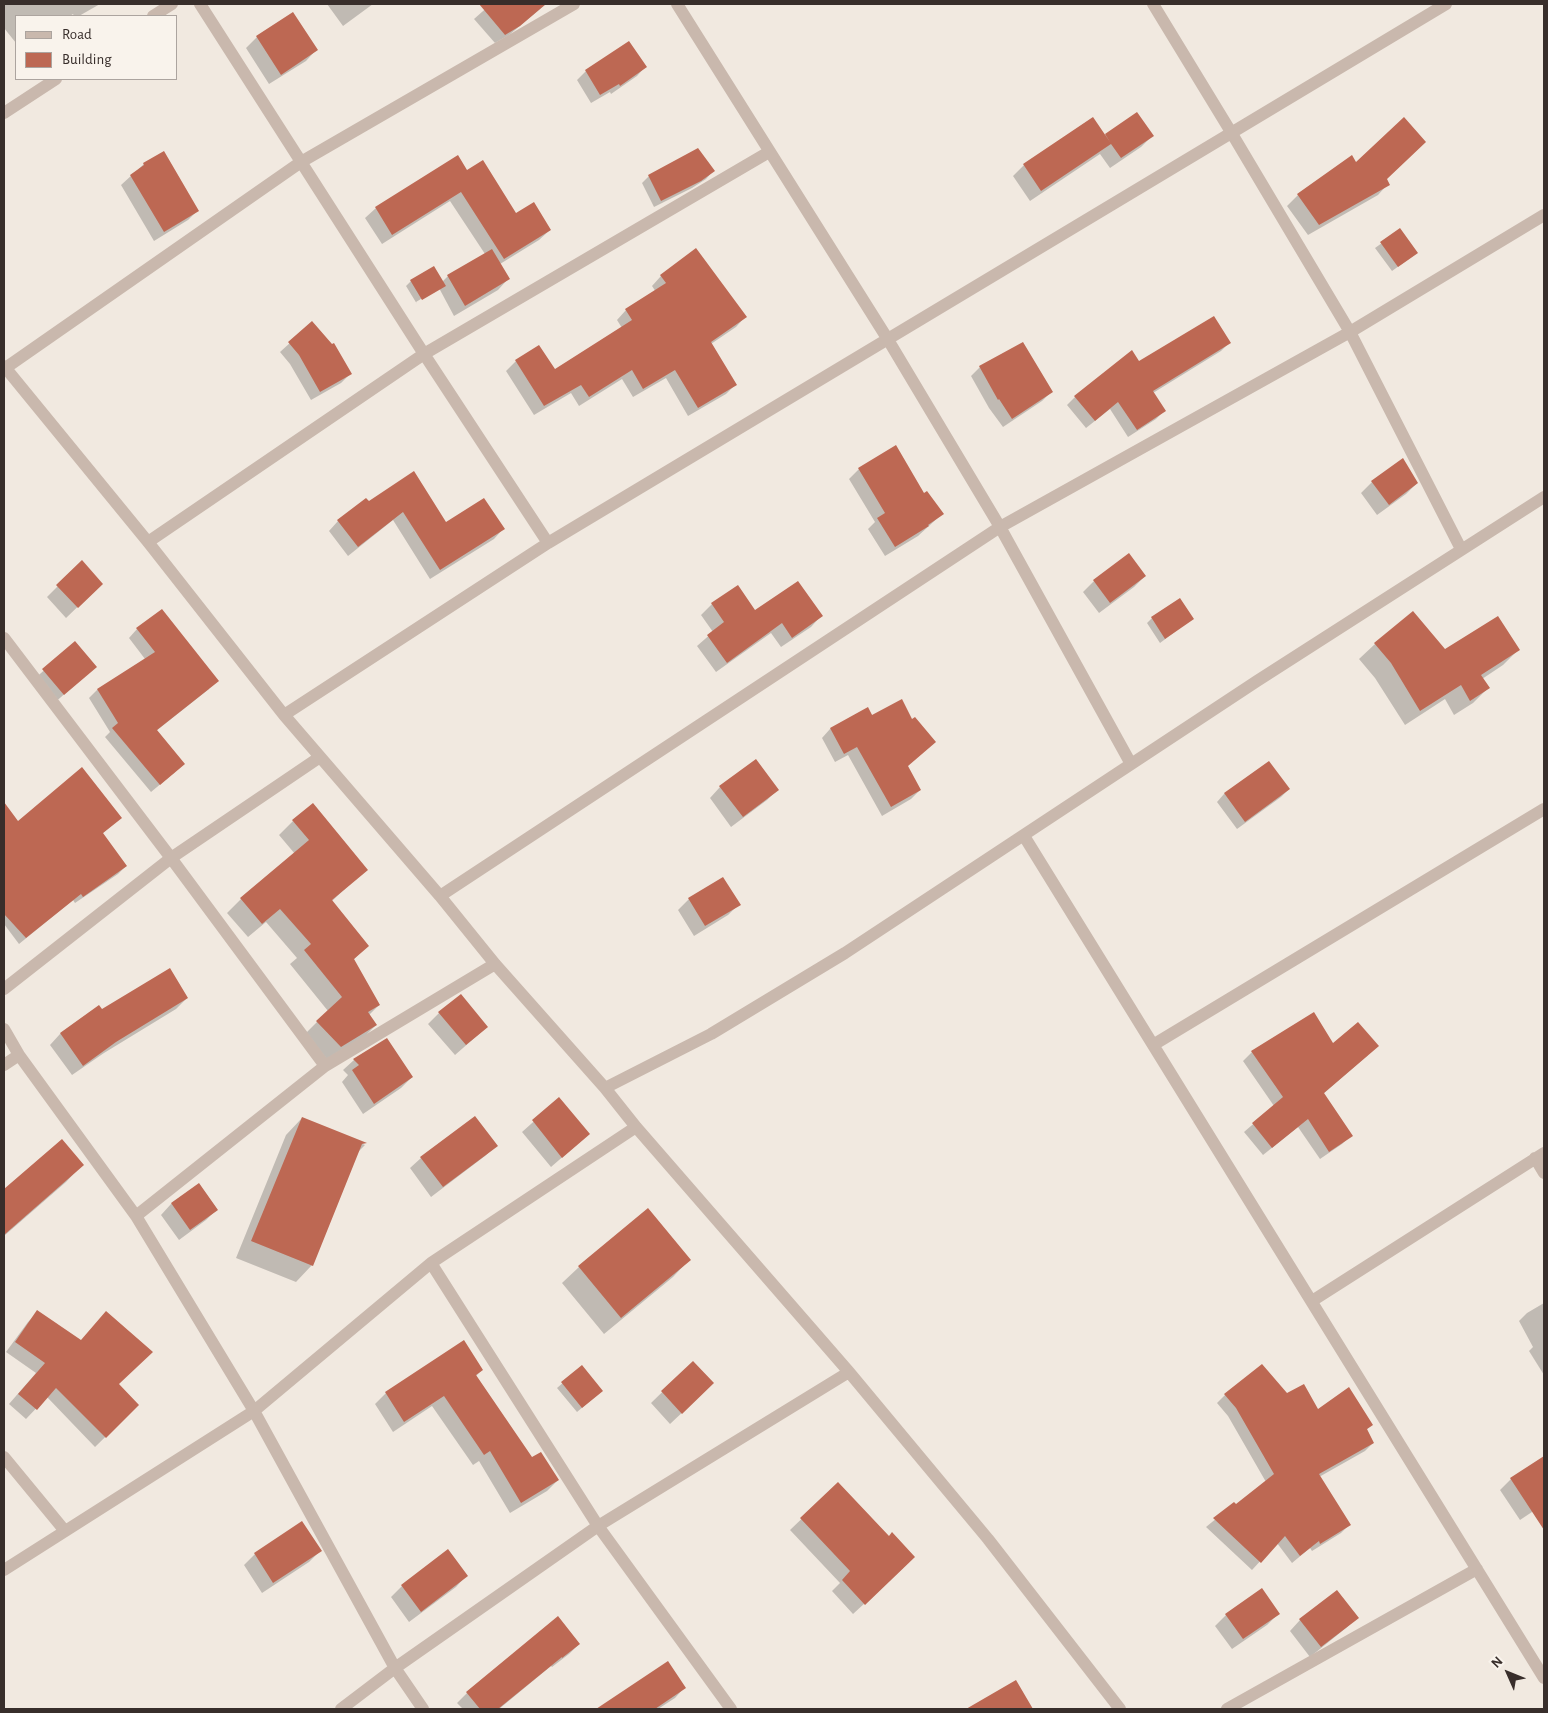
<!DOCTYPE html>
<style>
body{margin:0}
#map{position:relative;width:1548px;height:1713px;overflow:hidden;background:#f1e9e0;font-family:"Alegreya Sans",sans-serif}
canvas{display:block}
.frame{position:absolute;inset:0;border:5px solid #382e2b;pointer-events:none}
.legend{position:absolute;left:15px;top:15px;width:162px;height:65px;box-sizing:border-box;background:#f9f3ec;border:1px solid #aca49f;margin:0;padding:6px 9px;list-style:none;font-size:15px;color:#382e2b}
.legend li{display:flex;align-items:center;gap:10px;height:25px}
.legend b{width:25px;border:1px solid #aca49f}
.north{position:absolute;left:1483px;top:1648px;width:50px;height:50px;-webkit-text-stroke:4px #f9f3ec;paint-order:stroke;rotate:314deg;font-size:14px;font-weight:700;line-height:20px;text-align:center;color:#382e2b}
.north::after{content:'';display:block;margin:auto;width:18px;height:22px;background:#382e2b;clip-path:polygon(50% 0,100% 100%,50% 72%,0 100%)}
</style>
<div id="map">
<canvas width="1548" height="1713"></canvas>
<div class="frame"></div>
<ul class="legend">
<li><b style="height:6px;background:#c9b8ad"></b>Road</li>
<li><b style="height:14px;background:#bd6853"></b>Building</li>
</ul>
<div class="north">N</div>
</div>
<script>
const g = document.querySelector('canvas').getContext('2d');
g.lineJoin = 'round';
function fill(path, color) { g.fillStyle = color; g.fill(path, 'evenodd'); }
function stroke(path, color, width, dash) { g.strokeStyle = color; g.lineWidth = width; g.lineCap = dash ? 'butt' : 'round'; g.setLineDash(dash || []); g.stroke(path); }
const shadow = new Path2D(`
 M 4,4 L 100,4 L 79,16 L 74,16 L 73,14 L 70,16 L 16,16 L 16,43 L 4,28 Z
 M 327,4 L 373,4 L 343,26 Z
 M 491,4 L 546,4 L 509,35 L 495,43 L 474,19 Z
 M 292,14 L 316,50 L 306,61 L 269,84 L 246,48 L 257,37 Z
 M 645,67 L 637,76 L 611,94 L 610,92 L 591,103 L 577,80 L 586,71 Z
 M 1137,113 L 1152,136 L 1141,147 L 1110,168 L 1100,154 L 1030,201 L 1013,176 L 1024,165 L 1092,118 L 1104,136 Z
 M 458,157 L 467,172 L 516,215 L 550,230 L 539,240 L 500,264 L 508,279 L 498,290 L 454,316 L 439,288 L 416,302 L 417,304 L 406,286 L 411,281 L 442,282 L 448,276 L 485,254 L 450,201 L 382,244 L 365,218 L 376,208 Z
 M 144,164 L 198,210 L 188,220 L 154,241 L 121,185 Z
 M 1356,164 L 1385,179 L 1388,184 L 1378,195 L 1308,235 L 1287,206 L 1298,195 Z
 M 713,171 L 706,179 L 692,188 L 654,207 L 642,183 L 649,176 Z
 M 1400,230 L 1417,253 L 1392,271 L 1375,248 Z
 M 696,250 L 745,317 L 736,327 L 711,344 L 735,385 L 726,394 L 688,416 L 666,378 L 633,397 L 622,379 L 579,406 L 571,393 L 534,415 L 506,371 L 516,361 L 554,371 L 622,328 L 617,320 L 626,310 L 656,292 L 652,286 L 661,276 Z
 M 312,323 L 331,346 L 350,374 L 341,383 L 311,400 L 290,364 L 280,352 Z
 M 1229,343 L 1221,351 L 1153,393 L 1164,411 L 1156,419 L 1128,437 L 1110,409 L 1086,428 L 1067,405 L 1075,397 L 1139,363 Z
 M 980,367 L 1051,392 L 1042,401 L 1003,427 L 989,408 L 971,376 Z
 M 1403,460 L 1417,483 L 1406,494 L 1377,515 L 1361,493 L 1372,482 Z
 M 859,469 L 924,495 L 942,514 L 918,536 L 885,556 L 868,529 L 875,522 L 849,479 Z
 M 414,473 L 446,524 L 503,529 L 494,539 L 430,579 L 393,520 L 348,556 L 329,531 L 338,521 Z
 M 1129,555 L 1145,576 L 1134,587 L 1099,613 L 1083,592 L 1094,581 Z
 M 82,562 L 91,594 L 66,618 L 47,597 Z
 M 737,586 L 755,612 L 821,616 L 811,627 L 781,647 L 771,633 L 716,672 L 697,646 L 713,632 L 701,615 L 712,604 Z
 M 1152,618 L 1192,619 L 1160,643 L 1147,623 Z
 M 137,629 L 209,689 L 156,731 L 175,772 L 151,792 L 105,737 L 110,732 L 89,698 L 97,690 L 145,659 L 129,638 Z
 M 75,643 L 95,667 L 52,705 L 32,681 Z
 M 1375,644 L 1444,651 L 1518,650 L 1503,665 L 1482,679 L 1488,688 L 1473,703 L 1454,715 L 1445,699 L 1405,725 L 1375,678 L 1359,659 Z
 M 868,709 L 907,766 L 920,790 L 911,799 L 882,816 L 848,755 L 835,762 L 822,738 L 830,729 Z
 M 1268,762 L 1289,789 L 1281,797 L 1237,829 L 1217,802 L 1224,794 Z
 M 720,787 L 777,790 L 767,800 L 731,827 L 710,798 Z
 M 4,804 L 17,823 L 120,818 L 102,834 L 126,866 L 118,874 L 75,903 L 73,900 L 19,944 L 4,924 Z
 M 293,821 L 366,869 L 332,901 L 367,946 L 353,960 L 379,1005 L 369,1015 L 376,1025 L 362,1039 L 326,1060 L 303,1036 L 328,1011 L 290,964 L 297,958 L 266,922 L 248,937 L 227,913 L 241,899 L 295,854 L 279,835 Z
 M 723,878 L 739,904 L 728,915 L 694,936 L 678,910 L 689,899 Z
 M 187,998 L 176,1009 L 104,1053 L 72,1075 L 50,1045 L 60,1034 L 99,1007 L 102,1011 Z
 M 439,1013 L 487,1027 L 455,1055 L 428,1024 Z
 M 386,1040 L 412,1077 L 401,1088 L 363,1114 L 342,1082 L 348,1075 L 343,1070 L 354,1060 Z
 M 1333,1045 L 1368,1055 L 1323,1094 L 1351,1135 L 1342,1144 L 1320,1159 L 1298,1127 L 1263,1155 L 1244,1132 L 1274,1106 L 1243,1061 L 1252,1052 Z
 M 559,1099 L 589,1134 L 551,1167 L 522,1132 Z
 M 302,1118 L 365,1145 L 358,1152 L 312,1265 L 296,1282 L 236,1258 L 286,1135 Z
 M 61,1141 L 82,1165 L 66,1182 L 4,1236 L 4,1191 Z
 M 496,1146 L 485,1156 L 431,1197 L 410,1168 L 421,1158 Z
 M 199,1184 L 217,1209 L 206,1220 L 179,1240 L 161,1215 L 171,1204 Z
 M 689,1260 L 673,1277 L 604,1334 L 562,1283 L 579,1267 Z
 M 1544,1303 L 1544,1375 L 1529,1351 L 1533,1347 L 1519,1321 L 1527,1313 Z
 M 38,1312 L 118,1384 L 138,1405 L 95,1447 L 47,1397 L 26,1419 L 9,1404 L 36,1373 L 6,1352 L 28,1322 Z
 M 693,1362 L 702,1394 L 670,1424 L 651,1403 Z
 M 581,1367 L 596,1396 L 577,1412 L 557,1388 Z
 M 482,1370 L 476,1376 L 532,1459 L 558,1480 L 547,1491 L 510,1513 L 479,1461 L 473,1465 L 432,1406 L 393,1432 L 375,1404 L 386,1393 Z
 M 1225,1395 L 1287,1395 L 1318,1410 L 1372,1425 L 1366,1430 L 1373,1443 L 1365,1451 L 1319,1477 L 1349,1525 L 1341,1533 L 1312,1551 L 1310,1548 L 1292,1563 L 1277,1543 L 1252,1570 L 1206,1527 L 1234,1504 L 1236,1506 L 1266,1482 L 1228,1416 L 1217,1403 Z
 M 1544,1457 L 1544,1504 L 1520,1520 L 1500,1490 L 1511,1479 Z
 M 838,1484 L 903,1568 L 853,1614 L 832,1591 L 840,1583 L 790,1530 Z
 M 302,1523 L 320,1551 L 309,1562 L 262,1593 L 244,1565 L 255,1554 Z
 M 448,1551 L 466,1576 L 456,1587 L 409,1622 L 391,1597 L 402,1586 Z
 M 1278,1614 L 1267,1625 L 1232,1649 L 1215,1626 L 1226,1615 Z
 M 558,1618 L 579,1644 L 569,1654 L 552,1667 L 551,1666 L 499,1709 L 463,1709 L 457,1703 L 467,1693 Z
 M 1357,1618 L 1346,1628 L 1310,1657 L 1290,1631 L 1300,1620 Z
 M 1016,1682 L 1029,1706 L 1026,1709 L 968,1709 Z
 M 684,1688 L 675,1698 L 658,1709 L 599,1709 L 602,1707 Z`);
const building = new Path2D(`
 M 479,4 L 546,4 L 520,26 L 505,35 Z
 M 293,12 L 318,50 L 281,75 L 256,36 Z
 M 629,41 L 647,67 L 620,86 L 619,84 L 600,95 L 585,70 Z
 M 1137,112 L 1154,136 L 1121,158 L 1111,144 L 1041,191 L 1023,164 L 1093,117 L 1110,142 L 1105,134 Z
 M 1404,117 L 1426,142 L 1387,179 L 1390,185 L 1319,225 L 1297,194 L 1352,155 L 1356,162 Z
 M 698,148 L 715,171 L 701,181 L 661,201 L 648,175 Z
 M 164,151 L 199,211 L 164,232 L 130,175 L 144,165 L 143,163 Z
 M 458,155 L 467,170 L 483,160 L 516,213 L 534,202 L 551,230 L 504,259 L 461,192 L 392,235 L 375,207 Z
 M 1400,228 L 1418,253 L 1398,267 L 1380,242 Z
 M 696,248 L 747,317 L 711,342 L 737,385 L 698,408 L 675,370 L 643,389 L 632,370 L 589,397 L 581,385 L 544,406 L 515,360 L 539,345 L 555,369 L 632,320 L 625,309 L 666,283 L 660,275 Z
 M 492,249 L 510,279 L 465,306 L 447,275 Z
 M 434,266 L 446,286 L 422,300 L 410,280 Z
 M 1214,316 L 1231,343 L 1153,391 L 1166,411 L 1137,430 L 1118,402 L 1095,421 L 1074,396 L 1132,350 L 1139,361 Z
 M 312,321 L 332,344 L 334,343 L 352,374 L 320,392 L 299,355 L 288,342 Z
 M 1023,342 L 1053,392 L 1012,419 L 999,399 L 998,400 L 979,366 Z
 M 896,445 L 924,493 L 927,491 L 944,514 L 928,525 L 929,526 L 895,547 L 877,518 L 885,513 L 858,468 Z
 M 1403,458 L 1418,483 L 1389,505 L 1371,481 Z
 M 414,471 L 446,522 L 484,498 L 505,529 L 440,570 L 403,512 L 358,547 L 337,520 L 366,498 L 369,501 Z
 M 1129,553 L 1146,576 L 1110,603 L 1093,580 Z
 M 82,560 L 103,584 L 78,608 L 56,585 Z
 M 798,581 L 823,616 L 792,638 L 782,623 L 727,663 L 707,635 L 724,622 L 711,603 L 738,585 L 755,610 Z
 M 1180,598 L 1194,619 L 1165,639 L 1151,617 Z
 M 162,609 L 219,681 L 157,730 L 185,764 L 160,785 L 112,728 L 118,723 L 97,689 L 155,652 L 136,628 Z
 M 1413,611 L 1445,649 L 1498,616 L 1520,650 L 1481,675 L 1490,688 L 1470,701 L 1461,685 L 1420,711 L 1391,663 L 1374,643 Z
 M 75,641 L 97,667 L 64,695 L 42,669 Z
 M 902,699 L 912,719 L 915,717 L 936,742 L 908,766 L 921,790 L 891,807 L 857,747 L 844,754 L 830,728 L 868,707 L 872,715 Z
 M 756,759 L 779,790 L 743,817 L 719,786 Z
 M 1269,761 L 1290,789 L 1245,822 L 1224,793 Z
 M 82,767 L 122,818 L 103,833 L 127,866 L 83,897 L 81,894 L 26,938 L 4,914 L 4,802 L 18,821 Z
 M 313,803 L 368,870 L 332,900 L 369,946 L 354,959 L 380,1005 L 368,1012 L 377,1025 L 341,1047 L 316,1021 L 342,997 L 304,950 L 311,944 L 280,909 L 262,924 L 240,898 L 309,840 L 292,820 Z
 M 723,877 L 741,905 L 705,926 L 688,898 Z
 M 170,968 L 188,998 L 116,1042 L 83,1066 L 60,1033 L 99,1005 L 102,1009 Z
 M 461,994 L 488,1027 L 466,1045 L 438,1012 Z
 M 1314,1012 L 1333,1043 L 1358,1022 L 1379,1046 L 1324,1093 L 1353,1136 L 1329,1152 L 1308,1119 L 1272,1148 L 1252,1123 L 1283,1097 L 1251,1051 Z
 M 387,1038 L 413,1077 L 374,1104 L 352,1070 L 359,1065 L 353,1059 Z
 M 559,1097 L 590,1134 L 562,1158 L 532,1120 Z
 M 475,1116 L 498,1146 L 443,1187 L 420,1157 Z
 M 302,1117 L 367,1143 L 362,1144 L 313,1266 L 251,1241 Z
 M 62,1139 L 84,1165 L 4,1235 L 4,1189 Z
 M 199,1183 L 218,1210 L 190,1230 L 171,1203 Z
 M 648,1208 L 691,1260 L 621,1318 L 578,1266 Z
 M 37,1310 L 81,1340 L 106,1311 L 153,1352 L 119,1384 L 139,1405 L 106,1438 L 56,1388 L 37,1410 L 18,1394 L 45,1363 L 15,1342 Z
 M 464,1340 L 483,1370 L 476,1375 L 532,1457 L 541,1452 L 559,1480 L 521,1503 L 490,1451 L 484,1455 L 444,1396 L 404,1422 L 385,1392 Z
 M 693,1361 L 714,1383 L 682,1414 L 661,1391 Z
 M 1262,1364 L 1287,1393 L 1304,1384 L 1318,1409 L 1349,1387 L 1373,1425 L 1367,1429 L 1374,1443 L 1319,1474 L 1351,1525 L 1320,1544 L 1319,1541 L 1300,1556 L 1285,1536 L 1261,1563 L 1213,1518 L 1234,1502 L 1236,1504 L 1274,1474 L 1236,1408 L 1224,1394 Z
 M 582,1365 L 603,1391 L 582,1408 L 561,1382 Z
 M 1544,1456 L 1544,1530 L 1510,1478 Z
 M 838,1482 L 889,1536 L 892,1532 L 915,1557 L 865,1605 L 842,1580 L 850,1571 L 800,1518 Z
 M 302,1521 L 322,1551 L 273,1583 L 254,1553 Z
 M 448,1549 L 468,1576 L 421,1612 L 401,1585 Z
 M 1262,1588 L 1280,1614 L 1243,1639 L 1225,1614 Z
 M 1337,1590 L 1359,1618 L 1321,1647 L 1299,1619 Z
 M 558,1616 L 580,1644 L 562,1658 L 562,1657 L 498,1709 L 480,1709 L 466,1692 Z
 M 668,1661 L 686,1688 L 655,1709 L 596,1709 Z
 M 1016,1680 L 1033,1709 L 966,1709 Z`);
const minor = new Path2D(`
 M 200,4 L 424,354 L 548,543
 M 677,4 L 887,338 L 1000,527 L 1131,764
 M 1153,4 L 1231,132 L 1350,332 L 1461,549
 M 153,16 L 172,4
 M 4,113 L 56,79
 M 4,366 L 148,542 L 284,715 L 440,896 L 495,964 L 605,1088 L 636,1127 L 849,1372 L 988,1539 L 1120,1709
 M 4,369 L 301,162 L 574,4
 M 148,542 L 424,354 L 769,152
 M 4,638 L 171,858 L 325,1066
 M 284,715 L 548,543 L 1446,4
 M 1024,836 L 1544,1678
 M 440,896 L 1000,527 L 1350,332 L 1544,215
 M 4,989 L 171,858 L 320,757
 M 4,1029 L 19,1055 L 136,1216 L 254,1411 L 395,1668 L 423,1709
 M 1153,1045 L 1544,809
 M 4,1065 L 19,1055
 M 605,1088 L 711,1034 L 845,953 L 1257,681 L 1544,497
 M 1535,1158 L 1544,1173
 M 136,1216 L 325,1066 L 495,964
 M 431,1263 L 598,1526 L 731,1709
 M 1312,1301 L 1544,1153
 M 4,1457 L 65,1531
 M 4,1570 L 254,1411 L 431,1263 L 636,1127
 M 341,1709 L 395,1668 L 598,1526 L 849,1372
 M 1227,1709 L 1477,1569`);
fill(shadow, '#0003');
fill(building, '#bd6853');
stroke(minor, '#c9b8ad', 12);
</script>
